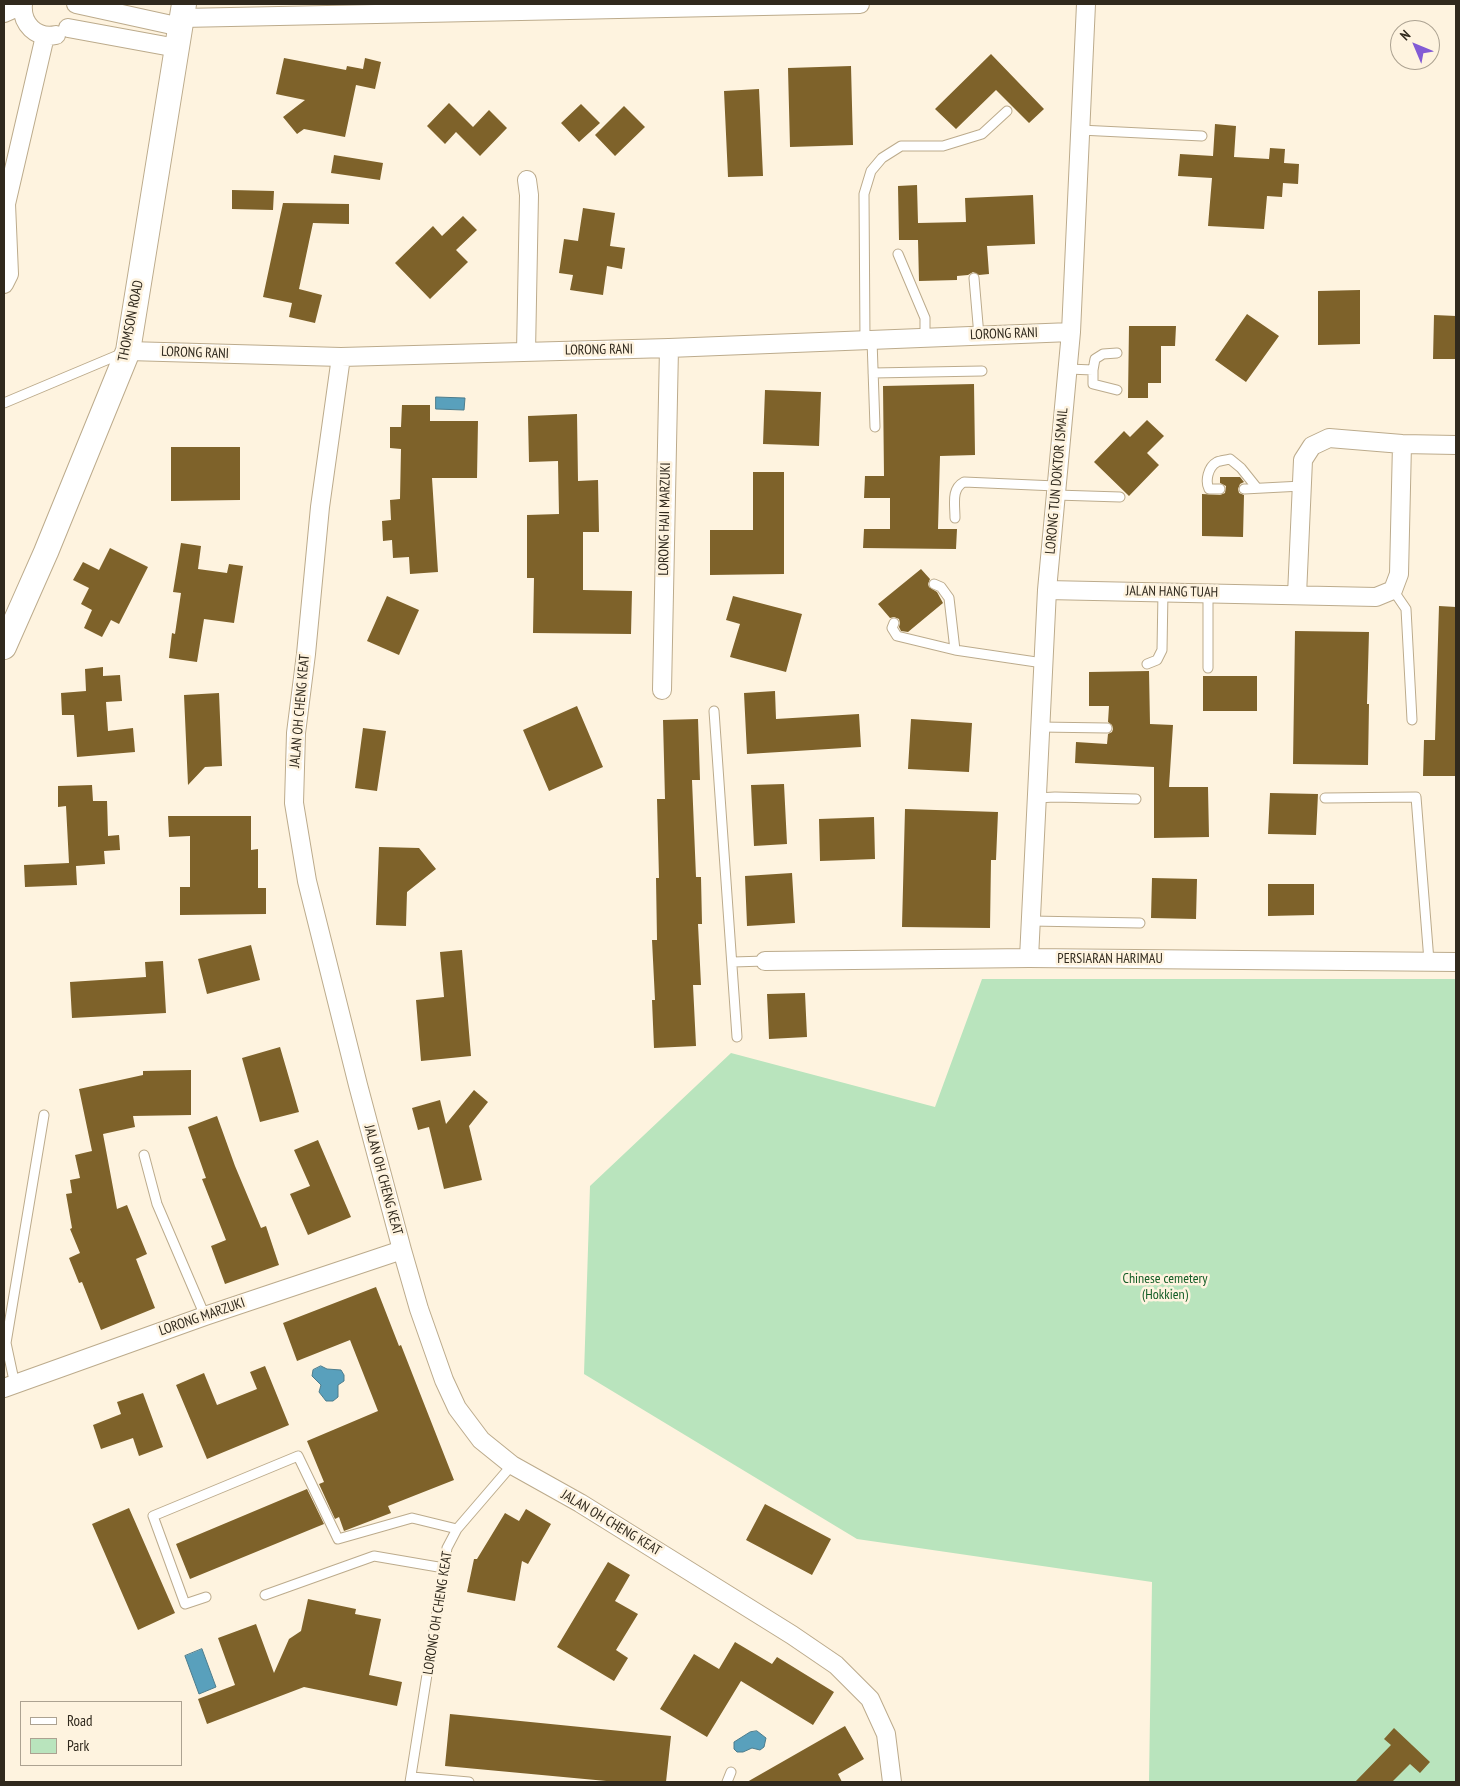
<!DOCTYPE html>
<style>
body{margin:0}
#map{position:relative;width:1460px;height:1786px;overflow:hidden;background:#fef3df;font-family:"PT Sans Narrow",sans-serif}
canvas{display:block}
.frame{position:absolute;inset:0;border:5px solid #30291d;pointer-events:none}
.legend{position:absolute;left:20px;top:1701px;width:162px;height:65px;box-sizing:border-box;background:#fef3df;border:1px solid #aca291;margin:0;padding:6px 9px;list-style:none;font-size:15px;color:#30291d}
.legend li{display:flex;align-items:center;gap:10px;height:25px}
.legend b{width:25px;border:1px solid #aca291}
.north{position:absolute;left:1390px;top:20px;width:50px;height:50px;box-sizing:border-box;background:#fef3df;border:1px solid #aca291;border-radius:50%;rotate:315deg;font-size:14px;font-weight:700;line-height:20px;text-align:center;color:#30291d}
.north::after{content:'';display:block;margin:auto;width:18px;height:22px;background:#825bd5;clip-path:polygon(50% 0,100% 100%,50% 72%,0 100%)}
</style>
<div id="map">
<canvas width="1460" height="1786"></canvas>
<div class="frame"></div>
<ul class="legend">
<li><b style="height:6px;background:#fff"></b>Road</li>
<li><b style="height:14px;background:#b9e4bd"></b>Park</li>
</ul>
<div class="north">N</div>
</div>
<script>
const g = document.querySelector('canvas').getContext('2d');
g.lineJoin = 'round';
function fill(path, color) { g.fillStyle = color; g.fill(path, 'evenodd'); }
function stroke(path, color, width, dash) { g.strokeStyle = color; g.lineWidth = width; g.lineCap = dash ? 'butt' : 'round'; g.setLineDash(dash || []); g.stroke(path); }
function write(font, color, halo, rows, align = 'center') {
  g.font = font + ' "PT Sans Narrow",sans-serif'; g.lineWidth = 5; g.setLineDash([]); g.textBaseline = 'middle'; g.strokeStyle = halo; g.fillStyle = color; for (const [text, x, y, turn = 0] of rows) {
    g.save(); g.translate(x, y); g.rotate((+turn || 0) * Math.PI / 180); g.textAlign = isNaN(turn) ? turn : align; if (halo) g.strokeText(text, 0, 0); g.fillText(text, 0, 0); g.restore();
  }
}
const green = new Path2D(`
 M 982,979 L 1456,979 L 1456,1782 L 1149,1782 L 1152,1582 L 857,1539 L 584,1374 L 590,1186 L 731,1053 L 935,1107 Z`);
const water = new Path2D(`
 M 436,397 L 465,398 L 464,410 L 436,409 Z
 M 321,1366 L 327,1369 L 341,1370 L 344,1375 L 344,1381 L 338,1385 L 338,1397 L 333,1401 L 326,1401 L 319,1392 L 321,1385 L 312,1376 L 313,1370 Z
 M 202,1649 L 216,1687 L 199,1694 L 185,1656 Z
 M 757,1731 L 766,1738 L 764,1747 L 760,1750 L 752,1748 L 743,1752 L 737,1752 L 734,1749 L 734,1742 L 750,1732 Z`);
const building = new Path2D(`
 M 991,54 L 1044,109 L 1029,123 L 996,90 L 956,129 L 935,109 Z
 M 284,58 L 346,70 L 347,66 L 363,69 L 365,58 L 381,62 L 375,89 L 356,85 L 345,137 L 304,129 L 297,134 L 283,117 L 305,100 L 276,94 Z
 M 851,66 L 853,145 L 790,147 L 788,68 Z
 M 759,89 L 763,176 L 728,177 L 724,91 Z
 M 449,103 L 473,127 L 489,110 L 507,128 L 480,156 L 456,132 L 445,144 L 427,126 Z
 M 581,104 L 600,123 L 579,142 L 561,123 Z
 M 624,106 L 645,127 L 615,156 L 595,135 Z
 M 1215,124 L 1236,126 L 1234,157 L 1269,159 L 1270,148 L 1285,149 L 1284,163 L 1299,164 L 1298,184 L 1283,183 L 1282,197 L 1267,196 L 1264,229 L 1208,226 L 1212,178 L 1178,176 L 1180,154 L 1213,156 Z
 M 334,155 L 383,163 L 380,180 L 331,173 Z
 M 917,185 L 918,223 L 966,222 L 965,198 L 1033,195 L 1035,244 L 987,246 L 989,274 L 979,275 L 973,272 L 968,275 L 957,276 L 957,280 L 919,281 L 918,240 L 899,240 L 898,186 Z
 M 232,190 L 274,191 L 273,210 L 232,209 Z
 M 283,203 L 349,204 L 349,224 L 313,223 L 299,289 L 322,295 L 315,323 L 289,317 L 292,303 L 263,297 Z
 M 583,208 L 615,213 L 610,246 L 625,248 L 622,269 L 607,266 L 603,295 L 570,290 L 573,275 L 559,273 L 564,239 L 578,241 Z
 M 463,216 L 477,230 L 456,250 L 468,262 L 430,299 L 395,263 L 433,226 L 442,236 Z
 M 1360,290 L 1360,344 L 1318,345 L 1318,291 Z
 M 1247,314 L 1279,336 L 1246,382 L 1215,360 Z
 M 1434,315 L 1456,316 L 1456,359 L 1433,359 Z
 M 1129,326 L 1176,326 L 1175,346 L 1161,346 L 1161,383 L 1148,383 L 1148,398 L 1128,398 Z
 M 974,384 L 975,455 L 940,456 L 938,529 L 957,529 L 956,549 L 863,548 L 864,529 L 890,529 L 890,498 L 864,498 L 865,476 L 884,476 L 883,386 Z
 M 765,390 L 821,392 L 819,446 L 763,444 Z
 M 402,405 L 430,405 L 430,421 L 478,421 L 477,478 L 432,478 L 438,572 L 410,574 L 409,557 L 393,558 L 392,540 L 383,541 L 382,521 L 391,520 L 390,500 L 400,499 L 401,449 L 390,448 L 390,427 L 401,427 Z
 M 577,414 L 578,481 L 598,480 L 599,532 L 583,532 L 583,590 L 632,591 L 631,634 L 533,633 L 534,578 L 527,578 L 527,515 L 559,514 L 558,461 L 529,462 L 528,416 Z
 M 1147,420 L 1164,436 L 1147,453 L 1159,465 L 1129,496 L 1094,462 L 1124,431 L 1130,437 Z
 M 171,447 L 240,447 L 240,500 L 171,501 Z
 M 753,472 L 784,472 L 784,574 L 710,575 L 710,530 L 753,530 Z
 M 1220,477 L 1240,477 L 1244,482 L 1240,484 L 1238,489 L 1239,493 L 1244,495 L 1243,537 L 1202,536 L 1202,494 L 1220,495 L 1225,493 L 1226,486 L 1220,483 Z
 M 181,543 L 201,546 L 198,569 L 227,573 L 229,564 L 243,566 L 234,623 L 204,619 L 197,662 L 169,658 L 172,633 L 175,634 L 181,593 L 173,592 Z
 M 110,548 L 148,567 L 119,624 L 111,620 L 102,637 L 84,628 L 92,610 L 81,604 L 89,588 L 73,580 L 83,562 L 99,570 Z
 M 921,569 L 930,579 L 928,584 L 929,587 L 937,592 L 943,603 L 908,632 L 901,631 L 899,627 L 900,623 L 899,619 L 894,617 L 890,618 L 878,604 Z
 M 387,596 L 419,610 L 399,655 L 367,641 Z
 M 733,596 L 802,614 L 786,672 L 730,657 L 740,624 L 726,620 Z
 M 1439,606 L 1456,607 L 1456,776 L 1423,776 L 1424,740 L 1435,740 Z
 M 1295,631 L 1369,632 L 1367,704 L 1369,704 L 1368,765 L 1293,764 Z
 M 103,667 L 103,676 L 120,675 L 122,701 L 106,702 L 108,731 L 133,728 L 135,752 L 77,757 L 74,715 L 62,715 L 61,693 L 86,691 L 85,669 Z
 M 1149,671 L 1150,724 L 1173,725 L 1169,787 L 1208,787 L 1209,837 L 1154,838 L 1154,767 L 1075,763 L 1076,742 L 1107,744 L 1108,734 L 1112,732 L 1113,729 L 1112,725 L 1108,722 L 1109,706 L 1089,706 L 1089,672 Z
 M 1203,676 L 1257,676 L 1257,711 L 1203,711 Z
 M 775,691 L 776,719 L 859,714 L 861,747 L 747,754 L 744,693 Z
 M 219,693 L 222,766 L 205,767 L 188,785 L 184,695 Z
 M 577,706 L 603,767 L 549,791 L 523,730 Z
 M 698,719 L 700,780 L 692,780 L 696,877 L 701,877 L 702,924 L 698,924 L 701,985 L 693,985 L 696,1046 L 654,1048 L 652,1000 L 655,1000 L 652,940 L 657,940 L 656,878 L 659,878 L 657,799 L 665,799 L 663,720 Z
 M 911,719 L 972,723 L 969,772 L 908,769 Z
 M 363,728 L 386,731 L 377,791 L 355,788 Z
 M 784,784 L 787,844 L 754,846 L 751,785 Z
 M 92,785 L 93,801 L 107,801 L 108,836 L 119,835 L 120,850 L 104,851 L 105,864 L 76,866 L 77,885 L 25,887 L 24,865 L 69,863 L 66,806 L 58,807 L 58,786 Z
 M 1270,793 L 1318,794 L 1316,835 L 1268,834 Z
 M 905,809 L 998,812 L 996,860 L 991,860 L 990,928 L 902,927 Z
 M 168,816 L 251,816 L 251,850 L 258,849 L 258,888 L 266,888 L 266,914 L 180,915 L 180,887 L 190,887 L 190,836 L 169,837 Z
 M 874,817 L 875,859 L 820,861 L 819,819 Z
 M 379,847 L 419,848 L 436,869 L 407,892 L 406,926 L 376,925 Z
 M 792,873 L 795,923 L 747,926 L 745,876 Z
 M 1152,878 L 1197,879 L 1196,919 L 1151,918 Z
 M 1268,884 L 1314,884 L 1314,915 L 1268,916 Z
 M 251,945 L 260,980 L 207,994 L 198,959 Z
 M 462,950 L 471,1056 L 421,1061 L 416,1000 L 444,997 L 440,952 Z
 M 163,961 L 166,1013 L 72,1018 L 70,982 L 146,977 L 145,962 Z
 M 805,993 L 807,1037 L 769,1039 L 767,994 Z
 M 280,1047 L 299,1112 L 260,1122 L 242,1058 Z
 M 191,1070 L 191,1115 L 133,1116 L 135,1127 L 103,1134 L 117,1209 L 127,1205 L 147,1254 L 136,1259 L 155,1308 L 101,1330 L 82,1282 L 79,1283 L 69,1258 L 80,1253 L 70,1229 L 72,1228 L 66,1194 L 72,1193 L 70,1180 L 80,1178 L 75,1155 L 92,1151 L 79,1089 L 143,1075 L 143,1071 Z
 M 474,1090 L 488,1102 L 469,1126 L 482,1180 L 444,1189 L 429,1127 L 418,1130 L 412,1108 L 440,1100 L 446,1124 Z
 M 217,1116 L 235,1166 L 261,1228 L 266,1226 L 279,1265 L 225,1284 L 211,1246 L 226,1240 L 202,1179 L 206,1178 L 188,1127 Z
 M 318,1140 L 351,1217 L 308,1235 L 290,1194 L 310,1186 L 294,1150 Z
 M 376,1287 L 399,1346 L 401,1345 L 454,1480 L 388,1506 L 391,1513 L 344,1531 L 339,1517 L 335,1519 L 319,1484 L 324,1482 L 307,1441 L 378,1411 L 350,1340 L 297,1361 L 283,1323 Z
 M 265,1366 L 289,1425 L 207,1459 L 176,1385 L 204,1373 L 217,1405 L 257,1389 L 250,1372 Z
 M 143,1393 L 163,1447 L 139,1456 L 133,1438 L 101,1449 L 93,1425 L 121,1414 L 117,1402 Z
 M 307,1489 L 324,1524 L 190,1579 L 176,1544 Z
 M 765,1504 L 831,1539 L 812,1575 L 746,1540 Z
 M 129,1508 L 175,1613 L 138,1630 L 92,1524 Z
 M 526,1509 L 551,1524 L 528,1564 L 522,1561 L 515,1601 L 467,1592 L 474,1559 L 477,1559 L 505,1513 L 519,1521 Z
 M 608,1562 L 630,1575 L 615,1601 L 638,1614 L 616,1650 L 628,1658 L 614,1681 L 557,1647 Z
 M 308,1599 L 356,1609 L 355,1614 L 381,1619 L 369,1675 L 402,1682 L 397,1706 L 304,1687 L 207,1724 L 198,1699 L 235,1685 L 218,1638 L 256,1624 L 274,1673 L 289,1639 L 301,1631 Z
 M 735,1642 L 772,1664 L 777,1657 L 834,1692 L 813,1725 L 741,1681 L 707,1737 L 660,1709 L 694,1654 L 719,1669 Z
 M 450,1714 L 671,1736 L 666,1782 L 617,1782 L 445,1766 Z
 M 845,1726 L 864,1759 L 838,1774 L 842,1782 L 747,1782 Z
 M 1394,1728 L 1430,1762 L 1420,1773 L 1410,1764 L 1392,1782 L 1355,1782 L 1391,1745 L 1384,1739 Z`);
const lane = new Path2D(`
 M 1080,130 L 1202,136
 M 898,254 L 925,318 L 925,338
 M 974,278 L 979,336
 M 865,340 L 864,194 L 871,171 L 882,158 L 901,146 L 943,146 L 982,134 L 1007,111
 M 872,340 L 875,427
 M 1068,369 L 1093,370 L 1095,359 L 1103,354 L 1117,353
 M 1093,370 L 1093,384 L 1117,390
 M 873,373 L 982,371
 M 4,403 L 123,353
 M 1220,489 L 1209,489 C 1205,481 1208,467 1217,462 C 1220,461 1226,460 1230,459 L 1241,468 L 1257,488
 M 1244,489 L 1302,486
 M 1056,495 L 1120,497
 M 955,518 C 955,504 951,489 964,482 L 1056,486
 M 934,584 L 941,587 L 949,598 L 955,650
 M 1393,590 L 1406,609 L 1412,720
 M 1208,593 L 1208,668
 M 894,623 L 892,628 L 897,636 L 955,650 L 1043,663
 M 1147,664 L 1157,660 L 1162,650 L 1163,592
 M 714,711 L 737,1037
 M 1040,727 L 1107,728
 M 1037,798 L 1055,797 L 1136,799
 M 1325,798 L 1416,797 L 1429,961
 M 1031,921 L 1140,923
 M 733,962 L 765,961
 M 144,1155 L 157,1204 L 205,1316
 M 15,1385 L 6,1343 L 44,1115
 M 265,1595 L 374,1556 L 444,1568
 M 206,1597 L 185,1604 L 153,1516 L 298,1456 L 338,1539 L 412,1518 L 457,1529
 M 412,1777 L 469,1782
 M 410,1782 L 447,1548 L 457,1529 L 512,1465
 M 727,1782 L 731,1772`);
const street = new Path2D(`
 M 23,4 C 21,24 36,39 56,35
 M 76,4 L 181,27
 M 4,13 L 22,5
 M 182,18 L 860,4
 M 68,28 L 177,48
 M 4,284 L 9,274 L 6,204 L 45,36
 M 128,351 L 341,357 L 669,348 L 1071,332
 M 526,352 L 529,195 L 527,180
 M 341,357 L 320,507 L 306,654 L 296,733 L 294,803 L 307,881 L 358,1085 L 402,1250 L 419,1309 L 444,1380 L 457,1408 L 481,1440 L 512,1465 L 580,1503 L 792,1635 L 836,1665 L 870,1699 L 886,1734 L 892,1782
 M 1047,590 L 1376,597 L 1393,590 L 1399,574 L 1402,444
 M 1297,595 L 1303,460 L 1312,446 L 1329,438 L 1402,444 L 1456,445
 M 662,690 L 669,348
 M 1029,958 L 1047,590 L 1071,332 L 1086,4
 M 765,961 L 1029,958 L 1456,962
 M 4,1388 L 205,1316 L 402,1250`);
const secondary = new Path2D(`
 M 4,647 L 46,552 L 128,351 L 184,4`);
const streetNames = [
 ["THOMSON ROAD",131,321,-79],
 ["LORONG RANI",1004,334,-2],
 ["LORONG RANI",599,350,-1],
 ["LORONG RANI",195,353,2],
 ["LORONG TUN DOKTOR ISMAIL",1057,481,-85],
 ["LORONG HAJI MARZUKI",665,519,-89],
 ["JALAN HANG TUAH",1172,592,1],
 ["JALAN OH CHENG KEAT",300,711,-85],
 ["PERSIARAN HARIMAU",1110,959],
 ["JALAN OH CHENG KEAT",383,1180,75],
 ["LORONG MARZUKI",202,1317,-19],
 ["JALAN OH CHENG KEAT",611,1523,31],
 ["LORONG OH CHENG KEAT",438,1613,-81]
];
const parkNames = [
 ["Chinese cemetery",1165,1279],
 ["(Hokkien)",1165,1295]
];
fill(green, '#b9e4bd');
fill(water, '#59a0bc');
stroke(water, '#4d7c8c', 1);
fill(building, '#7e622a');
stroke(lane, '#bcab8c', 11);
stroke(street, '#bcab8c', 20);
stroke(secondary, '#bcab8c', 26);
stroke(lane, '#fff', 9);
stroke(street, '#fff', 18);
stroke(secondary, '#fff', 24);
write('14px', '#30291d', '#fef3df', streetNames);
write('14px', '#145d26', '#fef3df', parkNames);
</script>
